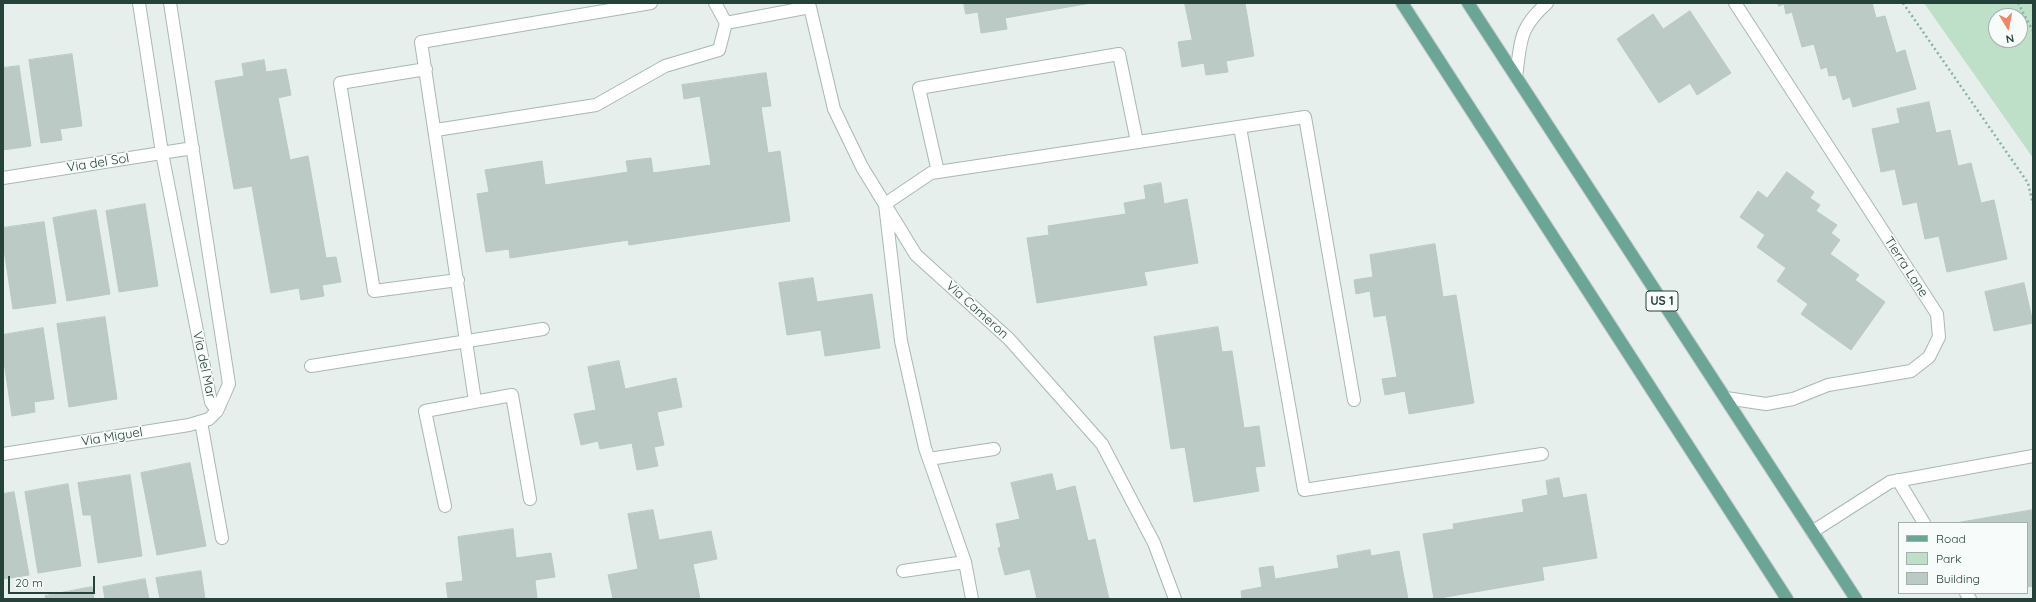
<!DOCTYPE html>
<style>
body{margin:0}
#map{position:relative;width:2036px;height:602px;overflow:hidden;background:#e6efeb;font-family:Quicksand,sans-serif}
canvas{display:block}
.frame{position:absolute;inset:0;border:4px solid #24423a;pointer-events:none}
.legend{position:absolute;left:1898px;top:522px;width:130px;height:72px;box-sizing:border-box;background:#f7fbf9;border:1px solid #a3b1ad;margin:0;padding:5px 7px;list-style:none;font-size:12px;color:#24423a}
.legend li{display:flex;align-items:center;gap:8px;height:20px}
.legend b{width:20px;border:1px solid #a3b1ad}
.north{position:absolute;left:1988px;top:8px;width:40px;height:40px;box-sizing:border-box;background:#f7fbf9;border:1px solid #a3b1ad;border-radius:50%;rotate:170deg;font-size:11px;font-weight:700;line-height:16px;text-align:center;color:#24423a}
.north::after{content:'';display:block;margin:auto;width:14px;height:18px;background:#f4845f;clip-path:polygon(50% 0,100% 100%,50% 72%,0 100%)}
.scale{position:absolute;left:8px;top:576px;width:87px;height:18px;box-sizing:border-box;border:2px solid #24423a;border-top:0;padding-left:5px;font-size:12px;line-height:14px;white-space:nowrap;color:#24423a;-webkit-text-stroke:3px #f7fbf9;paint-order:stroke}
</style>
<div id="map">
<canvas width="2036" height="602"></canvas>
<div class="frame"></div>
<ul class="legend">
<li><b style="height:5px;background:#6aa596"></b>Road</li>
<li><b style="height:11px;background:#bfe0c8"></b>Park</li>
<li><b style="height:11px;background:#bbcac4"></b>Building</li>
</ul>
<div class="north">N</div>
<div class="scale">20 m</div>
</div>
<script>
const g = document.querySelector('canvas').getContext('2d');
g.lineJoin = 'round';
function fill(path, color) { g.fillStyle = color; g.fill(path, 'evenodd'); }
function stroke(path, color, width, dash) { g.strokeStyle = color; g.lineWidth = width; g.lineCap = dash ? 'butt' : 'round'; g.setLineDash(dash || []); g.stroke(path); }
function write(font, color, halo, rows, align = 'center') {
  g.font = font + ' Quicksand,sans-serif'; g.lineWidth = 3.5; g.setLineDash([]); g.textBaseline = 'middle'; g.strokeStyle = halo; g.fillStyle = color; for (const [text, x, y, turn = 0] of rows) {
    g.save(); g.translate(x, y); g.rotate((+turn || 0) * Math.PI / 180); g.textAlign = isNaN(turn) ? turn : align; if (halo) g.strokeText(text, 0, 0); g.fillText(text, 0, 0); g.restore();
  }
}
const green = new Path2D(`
 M 1924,3 L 2033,3 L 2033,158 ZM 1996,16 L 2020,16 L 2020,40 L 1996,40 Z`);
const building = new Path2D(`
 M 964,3 L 1091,3 L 1005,18 L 1007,29 L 981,33 L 978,12 L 966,14 Z
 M 1185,3 L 1245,3 L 1254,56 L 1226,61 L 1228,72 L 1206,75 L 1204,63 L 1182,67 L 1178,42 L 1192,40 Z
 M 1778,3 L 1872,3 L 1876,18 L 1885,16 L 1896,53 L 1905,50 L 1916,89 L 1853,107 L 1850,97 L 1843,100 L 1836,75 L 1829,76 L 1827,67 L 1821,69 L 1814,44 L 1802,47 L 1792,12 L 1786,14 L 1784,4 L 1779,6 Z
 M 1690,11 L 1731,73 L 1697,95 L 1690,83 L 1659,103 L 1617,39 L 1653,14 L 1663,29 Z
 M 72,54 L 82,126 L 60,129 L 62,140 L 41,143 L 29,60 Z
 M 264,60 L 266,72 L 286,69 L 291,95 L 278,98 L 290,160 L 308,156 L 326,258 L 336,257 L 341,282 L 322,285 L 324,296 L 301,300 L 299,288 L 271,293 L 252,186 L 234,189 L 215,81 L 244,76 L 242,64 Z
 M 19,66 L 31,146 L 3,150 L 3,68 Z
 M 766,73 L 771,106 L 761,107 L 768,153 L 780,151 L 790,221 L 629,245 L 628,240 L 510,258 L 509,249 L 486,252 L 477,194 L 489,192 L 485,170 L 542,161 L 545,185 L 628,172 L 626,161 L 651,158 L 653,173 L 711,165 L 700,96 L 684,99 L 682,85 Z
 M 1929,102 L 1936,133 L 1950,130 L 1958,166 L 1971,163 L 1981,203 L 1994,200 L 2007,259 L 1947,272 L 1939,236 L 1925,239 L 1917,202 L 1903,205 L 1895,169 L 1881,172 L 1872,129 L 1900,123 L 1897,109 Z
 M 1787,172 L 1814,192 L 1810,198 L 1820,205 L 1816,211 L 1837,225 L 1831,233 L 1840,240 L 1830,254 L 1859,275 L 1855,280 L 1885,302 L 1851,350 L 1801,314 L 1808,304 L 1777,281 L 1786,268 L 1757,247 L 1765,235 L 1740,217 L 1758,191 L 1767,198 Z
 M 1161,183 L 1164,204 L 1187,199 L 1198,263 L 1144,272 L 1147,285 L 1037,303 L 1027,238 L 1049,235 L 1048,226 L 1126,214 L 1124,203 L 1146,199 L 1144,186 Z
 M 145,204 L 158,286 L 119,292 L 106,211 Z
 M 96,210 L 110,294 L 67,301 L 53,218 Z
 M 44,222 L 56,303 L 13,309 L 3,243 L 3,228 Z
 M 1435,244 L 1443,297 L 1456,295 L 1474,403 L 1409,414 L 1405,391 L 1385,395 L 1382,379 L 1397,377 L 1386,315 L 1374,317 L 1370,291 L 1356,294 L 1354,280 L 1373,277 L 1370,255 Z
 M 813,278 L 817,302 L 872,294 L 880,348 L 825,356 L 821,330 L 787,335 L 779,283 Z
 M 2024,283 L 2033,323 L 1994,331 L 1985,292 Z
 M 105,317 L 117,399 L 69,407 L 57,324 Z
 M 1218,327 L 1222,352 L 1232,351 L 1244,428 L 1259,426 L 1265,466 L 1255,467 L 1259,491 L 1194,502 L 1185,447 L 1171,449 L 1154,337 Z
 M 43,328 L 54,399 L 34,402 L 35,412 L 12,416 L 3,355 L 3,335 Z
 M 619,361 L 625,389 L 676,378 L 682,407 L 657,412 L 664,445 L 654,447 L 658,466 L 637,470 L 632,443 L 600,449 L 598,441 L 581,445 L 574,414 L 596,410 L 588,367 Z
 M 190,463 L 206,546 L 157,555 L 141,473 Z
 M 1052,474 L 1056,491 L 1075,486 L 1088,541 L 1095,539 L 1109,599 L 1037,599 L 1030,569 L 1005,575 L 998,548 L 1001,547 L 996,524 L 1020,519 L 1011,483 Z
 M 130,475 L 142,556 L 98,563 L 91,515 L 83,515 L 78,483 Z
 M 1559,478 L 1563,498 L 1586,494 L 1597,558 L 1542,567 L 1544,580 L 1434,599 L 1423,534 L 1454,529 L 1453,524 L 1524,512 L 1522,500 L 1548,495 L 1546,481 Z
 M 68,484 L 81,566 L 38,573 L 25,492 Z
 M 14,492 L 29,575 L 3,579 L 3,494 Z
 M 653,510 L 659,540 L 711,531 L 717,559 L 693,564 L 700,599 L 664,599 L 664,597 L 654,599 L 613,599 L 608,575 L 638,569 L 628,514 Z
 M 2033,510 L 2033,586 L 2027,587 L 2027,523 L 1956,523 Z
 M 513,529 L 516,558 L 551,553 L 555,577 L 535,580 L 537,599 L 448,599 L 446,583 L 463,581 L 458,537 Z
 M 1370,550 L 1371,556 L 1399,551 L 1408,599 L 1242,599 L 1241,591 L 1262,587 L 1259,568 L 1273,566 L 1275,579 L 1339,568 L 1337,556 Z
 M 201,571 L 205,599 L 160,599 L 156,578 Z
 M 145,579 L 149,599 L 105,599 L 103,587 Z
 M 92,587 L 94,599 L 46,599 L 45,596 Z`);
const path = new Path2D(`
 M 1903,3 L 2028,183 L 2033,204
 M 2018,3 L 2033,31`);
const minor = new Path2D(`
 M 139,3 L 162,153 L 211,402 L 217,411
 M 715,3 L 726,23
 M 426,69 L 340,83 L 374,291 L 458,280
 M 1516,77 C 1521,41 1518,29 1547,3
 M 1240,127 L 1304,490 L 1542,454
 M 436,130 L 596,105 L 665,66 L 719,50 L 726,23 L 810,7 L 834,109 L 862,167 L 916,255 L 1009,339 L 1102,444 L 1154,543 L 1175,599
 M 938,172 L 919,88 L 1119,54 L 1137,142
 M 3,178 L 193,148
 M 311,366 L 543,329
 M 1726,398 L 1766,404 L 1793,399 L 1828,385 L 1911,371 L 1929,357 L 1939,337 L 1937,314 L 1735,3
 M 475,401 L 421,42 L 651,3
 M 201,422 L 222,538
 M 3,454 L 189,425 L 209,419 L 217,411 L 229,384 L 170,3
 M 929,459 L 994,449
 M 1898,480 L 1924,523
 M 445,506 L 425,411 L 512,395 L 530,499
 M 1812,532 L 1890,482 L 2033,456
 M 903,571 L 965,562
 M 1966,593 L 1970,599
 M 972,599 L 965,562 L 925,448 L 901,341 L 885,204 L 931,173 L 1305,117 L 1354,400`);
const major = new Path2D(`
 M 1402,3 L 1787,599
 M 1468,3 L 1856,599`);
const shields = [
 [1662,301,32]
];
const shieldNames = [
 ["US 1",1662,301]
];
const streetNames = [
 ["Via del Sol",98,163,-9],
 ["Tierra Lane",1906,267,57],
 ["Via Cameron",977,310,42],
 ["Via del Mar",204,365,78],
 ["Via Miguel",112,437,-9]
];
fill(green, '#bfe0c8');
fill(building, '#bbcac4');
stroke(building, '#b8c9c2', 1);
stroke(minor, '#a8b8b2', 14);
stroke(major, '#c2cac8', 14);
stroke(path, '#86b3a5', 2.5, [2, 3]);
stroke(minor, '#fff', 12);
stroke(major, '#6aa596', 12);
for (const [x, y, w] of shields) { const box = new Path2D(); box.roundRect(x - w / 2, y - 10, w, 20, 3); g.fillStyle = '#f7fbf9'; g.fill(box); stroke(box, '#24423a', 1); }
write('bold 12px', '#24423a', null, shieldNames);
write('13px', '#24423a', '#f7fbf9', streetNames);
</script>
